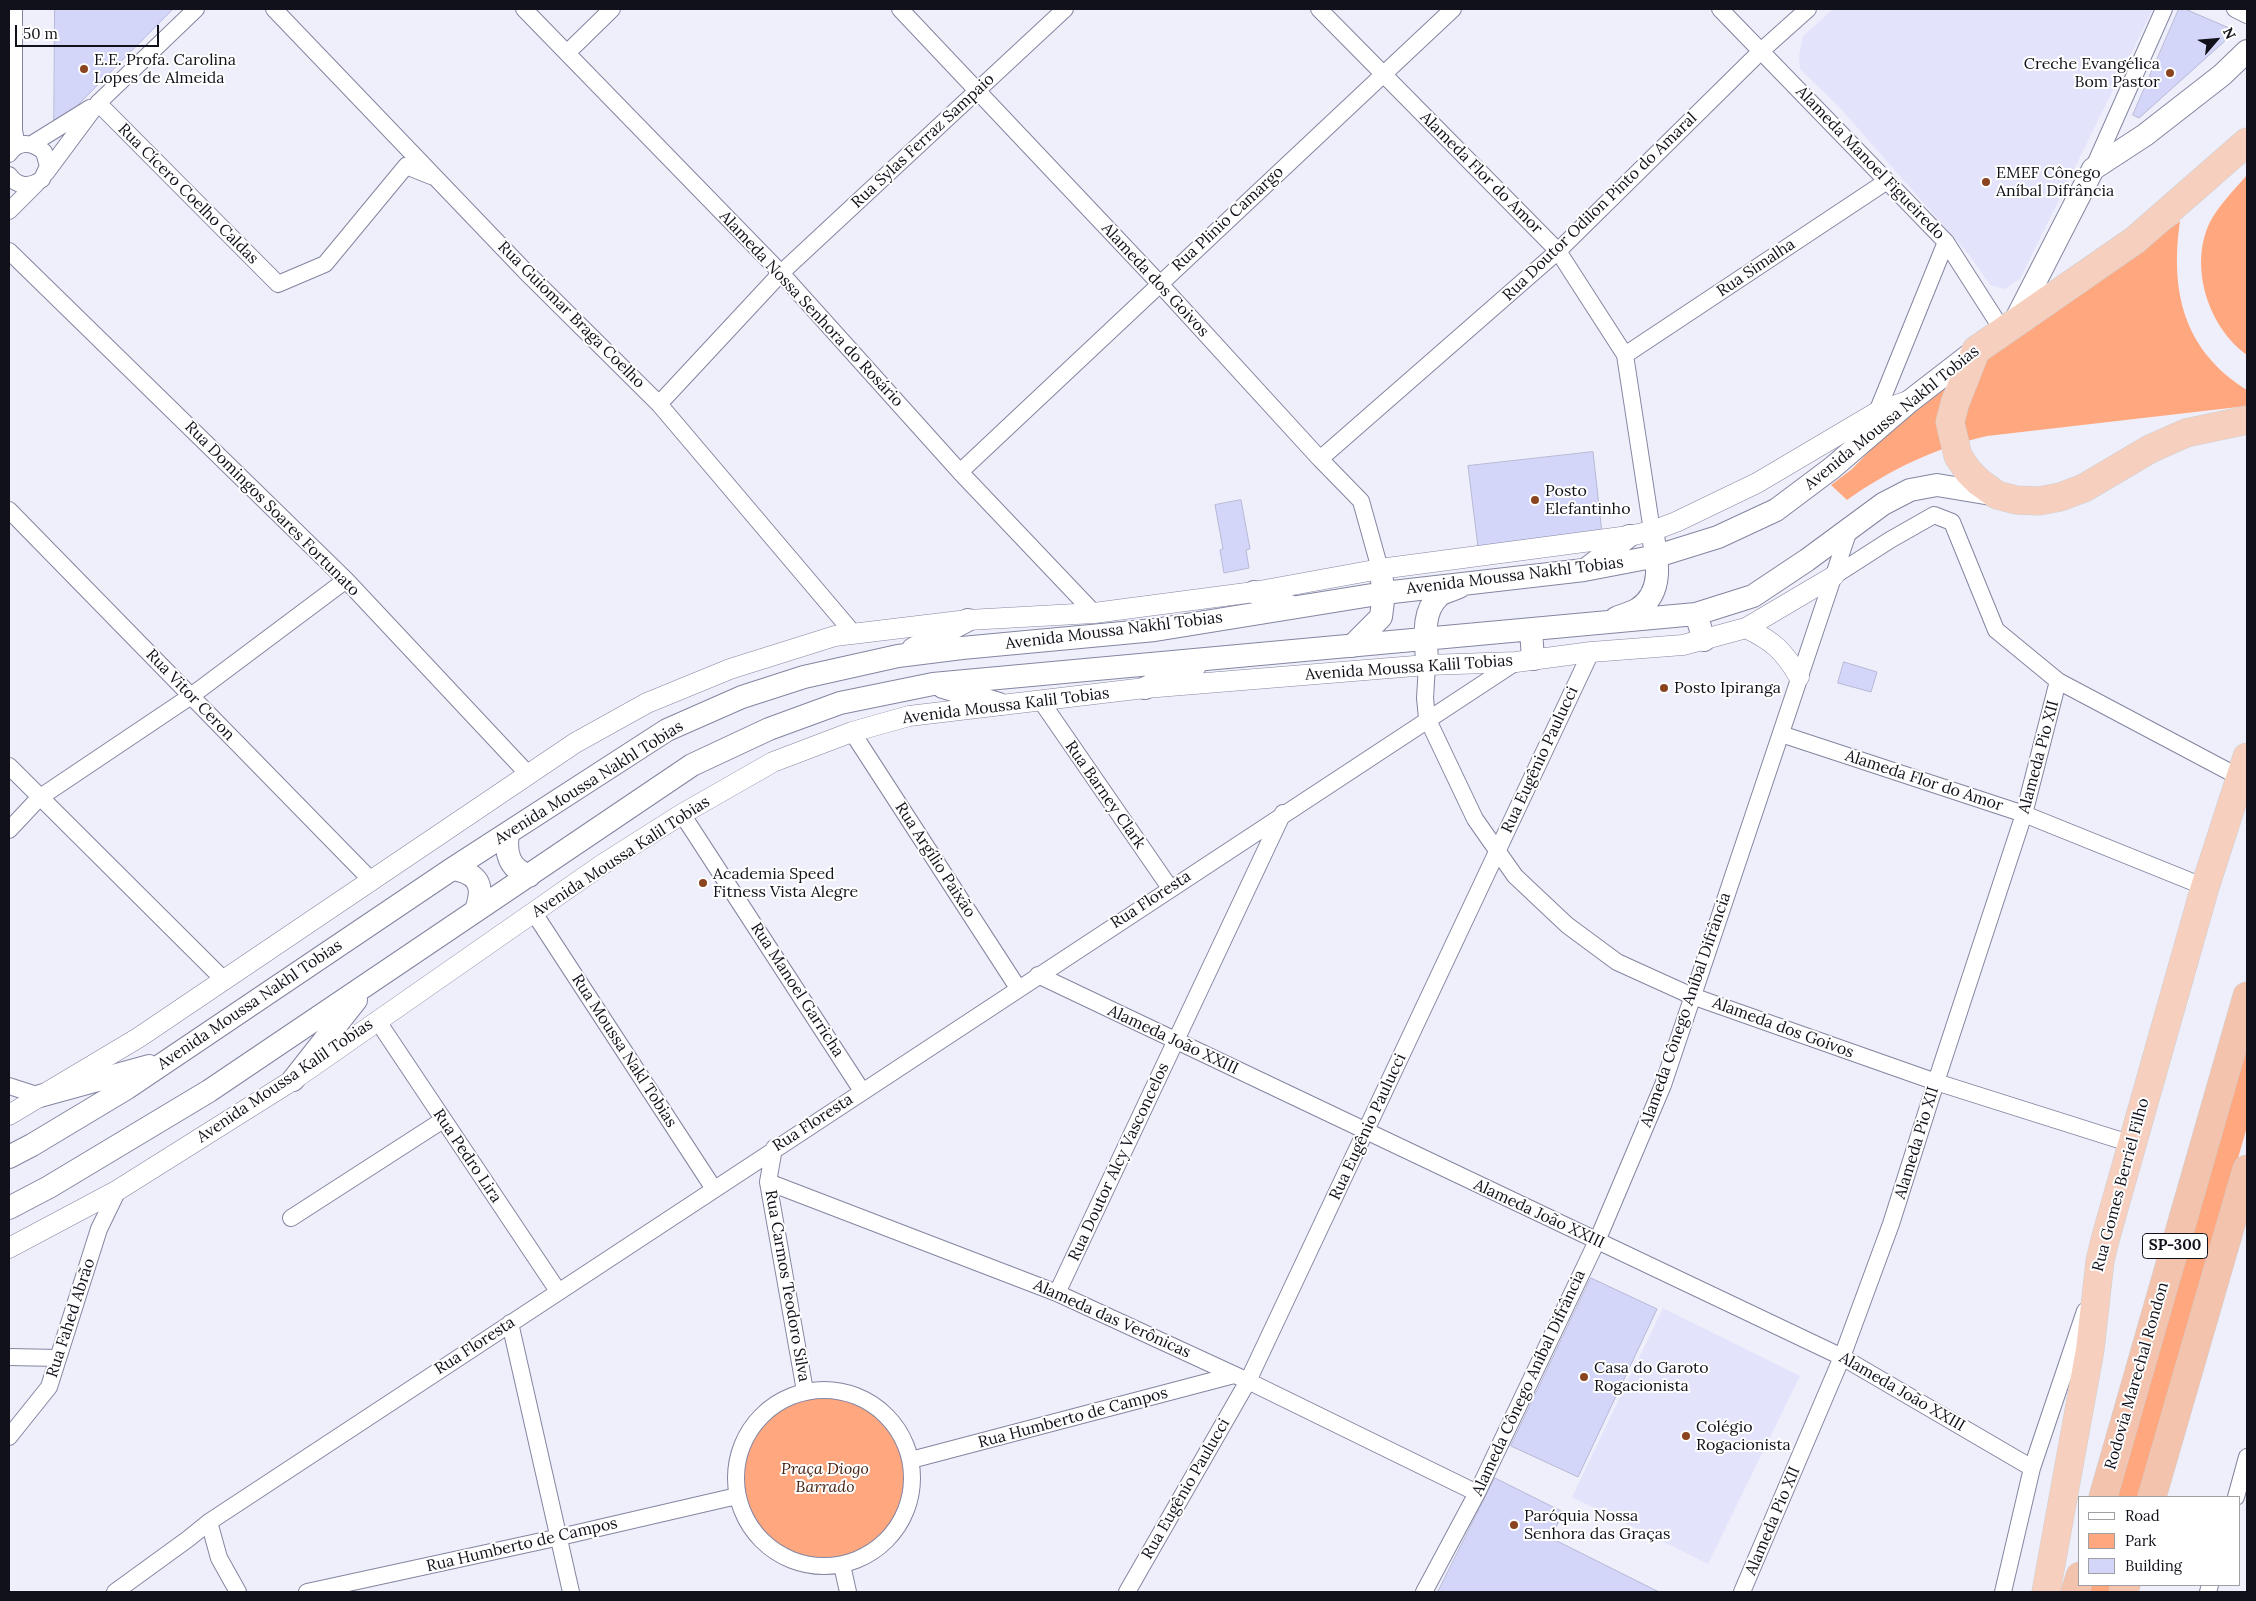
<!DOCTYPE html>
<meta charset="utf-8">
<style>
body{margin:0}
#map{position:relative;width:2256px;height:1601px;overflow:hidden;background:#eeeffb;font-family:Lora,serif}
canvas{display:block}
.frame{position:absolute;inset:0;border:10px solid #11111b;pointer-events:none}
.legend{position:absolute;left:2078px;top:1496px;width:162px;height:90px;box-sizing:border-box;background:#fff;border:1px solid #a0a0a4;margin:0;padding:6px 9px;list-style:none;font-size:15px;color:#11111b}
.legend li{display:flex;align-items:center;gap:10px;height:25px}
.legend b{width:25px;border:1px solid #a0a0a4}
.north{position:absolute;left:2191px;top:15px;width:50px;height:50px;-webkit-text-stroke:4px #fff;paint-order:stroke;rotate:63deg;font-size:14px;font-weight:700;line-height:20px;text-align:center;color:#11111b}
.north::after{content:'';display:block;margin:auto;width:18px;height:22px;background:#11111b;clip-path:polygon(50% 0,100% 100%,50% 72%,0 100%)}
.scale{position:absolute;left:15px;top:25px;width:144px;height:22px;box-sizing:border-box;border:2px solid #11111b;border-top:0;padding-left:6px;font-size:15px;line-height:18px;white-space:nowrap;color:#11111b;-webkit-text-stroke:4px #fff;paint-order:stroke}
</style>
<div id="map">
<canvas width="2256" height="1601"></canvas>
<div class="frame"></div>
<ul class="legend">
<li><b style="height:6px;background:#fff"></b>Road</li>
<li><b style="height:14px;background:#ffa87f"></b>Park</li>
<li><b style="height:14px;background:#d3d6f9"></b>Building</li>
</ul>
<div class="north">N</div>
<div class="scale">50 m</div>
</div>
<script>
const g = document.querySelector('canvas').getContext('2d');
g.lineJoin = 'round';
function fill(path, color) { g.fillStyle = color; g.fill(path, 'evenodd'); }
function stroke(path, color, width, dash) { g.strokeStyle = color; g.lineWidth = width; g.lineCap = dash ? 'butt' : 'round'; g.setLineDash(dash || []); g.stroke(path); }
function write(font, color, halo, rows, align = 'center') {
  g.font = font + ' Lora,serif'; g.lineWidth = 4; g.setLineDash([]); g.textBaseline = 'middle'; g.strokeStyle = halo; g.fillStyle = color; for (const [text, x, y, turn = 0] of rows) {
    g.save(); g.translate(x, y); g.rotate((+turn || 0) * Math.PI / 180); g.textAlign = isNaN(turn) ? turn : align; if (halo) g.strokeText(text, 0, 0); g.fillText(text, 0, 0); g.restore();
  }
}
const built = new Path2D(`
 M 1833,9 L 2153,9 L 2020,279 L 2005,289 L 1990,285 L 1970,256 L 1840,108 L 1800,69 L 1799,56 L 1803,36 Z
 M 1663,1308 L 1800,1376 L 1708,1564 L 1572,1497 Z`);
const green = new Path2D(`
 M 2247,175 L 2247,355 C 2209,328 2189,268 2209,224 C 2218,206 2234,190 2247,175 Z
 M 2180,221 C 2170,291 2183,350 2247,390 L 2247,406 L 1987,436 C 1937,447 1889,470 1847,500 L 1831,485 L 1852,469 L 1900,420 L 2095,285 Z
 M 2247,1037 L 2247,1127 L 2141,1497 L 2115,1497 Z
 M740 1478a84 84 0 1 1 168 0a84 84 0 1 1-168 0Z
 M 2090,1585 L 2116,1585 L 2114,1592 L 2088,1592 Z`);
const building = new Path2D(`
 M 55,9 L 173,9 L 54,129 Z
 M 2179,9 L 2185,9 L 2236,31 L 2139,118 L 2133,115 Z
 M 1593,452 L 1602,533 L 1478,547 L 1468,466 Z
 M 1241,500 L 1250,549 L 1246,550 L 1249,568 L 1224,573 L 1220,550 L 1223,549 L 1215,505 Z
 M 1844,662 L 1877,672 L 1871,692 L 1838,683 Z
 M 1591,1278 L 1657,1309 L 1578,1477 L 1511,1446 Z
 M 1495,1478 L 1563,1512 L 1551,1538 L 1659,1592 L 1438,1592 Z`);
const minor = new Path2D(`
 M 14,9 L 14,131 L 17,145
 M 274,9 L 525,271 L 659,404 L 854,634
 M 524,9 L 781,273 L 960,472 L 1094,613
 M 900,9 L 1159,283 L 1320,459 L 1361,501 L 1380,569
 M 1319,9 L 1558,251 L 1625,355 L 1652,531
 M 1720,9 L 1946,242 L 2003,331
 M 2235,9 L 2247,15
 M 568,52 L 612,9
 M 98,103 L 278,284 L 325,264 L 406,166 L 431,176
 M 32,144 L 90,108
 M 9,154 C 18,140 33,142 44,152 L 48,166 L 42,179 C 30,188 17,187 9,175
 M 2093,169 L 2164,9
 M 46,173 L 98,103 L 196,9
 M 9,211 L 36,184
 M 9,251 L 346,580 L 528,774
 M 1625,355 L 1887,181
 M 659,404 L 781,273 L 1065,9
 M 1877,412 L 1946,242
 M 1320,459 L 1558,251 L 1761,51 L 1808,9
 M 960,472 L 1453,9
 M 9,510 L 371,880
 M 1834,576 L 1890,540 L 1934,515 L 1952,522 L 1996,630 L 2058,681 L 2241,778
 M 1427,665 L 1425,698 L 1427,718 L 1475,819 L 1515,876 L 1567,925 L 1617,962 L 1692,996 L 1936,1082 L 2132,1144
 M 1041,701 L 1170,888
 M 852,732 L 1018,988
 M 1781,734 L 2024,814 L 2205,887
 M 9,766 L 224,980
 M 682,814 L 862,1091
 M 9,830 L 39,798 L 191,696 L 346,580
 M 534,913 L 714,1189
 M 1038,975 L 1842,1357 L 2032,1468
 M 377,1020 L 558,1291
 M 9,1086 L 40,1096
 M 774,1148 L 768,1182 L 1057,1293 L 1248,1381 L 1477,1493
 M 768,1182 L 805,1391
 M 291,1218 L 443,1120
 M 1057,1293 L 1283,813
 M 510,1323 L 571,1592
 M 9,1357 L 58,1358
 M736 1478a88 88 0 1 1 176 0a88 88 0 1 1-176 0Z
 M 9,1437 L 49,1387 L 99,1229 L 118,1190
 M 911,1460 L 1234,1375
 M 2236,1497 L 2247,1457
 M 209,1522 L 219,1558 L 238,1592
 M 842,1565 L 848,1592
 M 115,1592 L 188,1539 L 209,1522 L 1516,662
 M 307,1592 L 560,1537 L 737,1496
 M 1127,1592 L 1248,1381 L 1591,652
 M 1424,1592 L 1477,1493 L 1597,1241 L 1663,1085 L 1849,530
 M 1742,1592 L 1842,1357 L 1891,1224 L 1936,1082 L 2024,814 L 2058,681
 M 2003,1592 L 2032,1468 L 2085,1311
 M 2208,1592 L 2210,1585`);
const tertiary = new Path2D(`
 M 1746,628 C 1773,641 1784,651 1799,677
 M 9,1115 L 138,1038 L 575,743 L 647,703 L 730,669 L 835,636 L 968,620 L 1094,613 L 1254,592 L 1380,569 L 1629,536 L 1652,531 L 1676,522 L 1757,483 L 1877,412 L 1908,401
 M 9,1248 L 118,1190 L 293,1080 L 603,864 L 682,814 L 773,762 L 852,732 L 909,716 L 1145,688 L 1427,665 L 1516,662 L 1591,652 L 1683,645 L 1746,628 L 1834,576`);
const secondary = new Path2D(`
 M 2014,323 L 2093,169 L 2145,135 L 2222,75 L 2247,51
 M 1589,567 L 1629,536
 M 1254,592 L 1292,607
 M 1696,614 L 1704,640
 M 1616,618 C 1623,615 1632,613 1638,609 C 1665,592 1657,557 1652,531
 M 1531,630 L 1533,659
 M 1352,646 L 1381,617 L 1384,593 L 1380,569
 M 913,649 L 968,620
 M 1427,665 C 1427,644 1420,614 1438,597 C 1442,592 1453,590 1459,587
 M 943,687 L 999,704
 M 1145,688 L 1195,666
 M 508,833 C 505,854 509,868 529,876
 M 452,869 C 478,873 485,885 476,910
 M 293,1080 L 356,1000
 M 40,1096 L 149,1066
 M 9,1157 L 32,1145 L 127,1088 L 452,869 L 667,730 L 742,697 L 804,677 L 898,656 L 962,648 L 1155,630 L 1384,593 L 1584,570 L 1657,556 L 1718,537 L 1776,510 L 1832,468 L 1910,401 L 1976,350
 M 9,1208 L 49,1187 L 209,1091 L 692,765 L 769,729 L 840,703 L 933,684 L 1696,614 L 1753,596 L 1807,560 L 1883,504 L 1910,490 L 1937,485 L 1997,495`);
const trunk = new Path2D(`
 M 2247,142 L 2135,240 L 1976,350 L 1955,403 L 1950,422 L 1958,456 L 1968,471 L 1979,482 L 1997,495 L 2016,500 L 2039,501 L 2060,497 L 2084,488 L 2150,449 L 2186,433 L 2247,420
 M 2046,1592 L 2090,1350 L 2100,1261 L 2105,1240 L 2205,887 L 2247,757`);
const motorway = new Path2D(`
 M 2103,1497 L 2247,996
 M 2152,1497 L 2247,1169
 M 2075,1592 L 2080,1576
 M 2123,1592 L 2126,1585`);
const markers = [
 [84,69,5,"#8a441f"],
 [2170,73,5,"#8a441f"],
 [1986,182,5,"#8a441f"],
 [1535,500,5,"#8a441f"],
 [1664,688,5,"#8a441f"],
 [703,883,5,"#8a441f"],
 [1584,1377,5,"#8a441f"],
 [1686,1436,5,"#8a441f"],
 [1514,1525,5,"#8a441f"]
];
const shields = [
 [2175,1246,65]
];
const shieldNames = [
 ["SP-300",2175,1246]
];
const poiNames = [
 ["E.E. Profa. Carolina",94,60],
 ["Lopes de Almeida",94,78],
 ["Creche Evangélica",2160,64,"right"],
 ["Bom Pastor",2160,82,"right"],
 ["EMEF Cônego",1996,173],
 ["Aníbal Difrância",1996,191],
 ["Posto",1545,491],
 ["Elefantinho",1545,509],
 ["Posto Ipiranga",1674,688],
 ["Academia Speed",713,874],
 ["Fitness Vista Alegre",713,892],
 ["Casa do Garoto",1594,1368],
 ["Rogacionista",1594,1386],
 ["Colégio",1696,1427],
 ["Rogacionista",1696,1445],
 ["Paróquia Nossa",1524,1516],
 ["Senhora das Graças",1524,1534]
];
const streetNames = [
 ["Rua Sylas Ferraz Sampaio",923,141,-43],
 ["Alameda Manoel Figueiredo",1870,163,46],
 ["Alameda Flor do Amor",1481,173,45],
 ["Rua Cícero Coelho Caldas",188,194,45],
 ["Rua Doutor Odilon Pinto do Amaral",1600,207,-44],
 ["Rua Plinio Camargo",1228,219,-43],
 ["Rua Simalha",1756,268,-34],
 ["Alameda dos Goivos",1155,280,47],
 ["Alameda Nossa Senhora do Rosário",811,309,47],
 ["Rua Guiomar Braga Coelho",571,315,45],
 ["Avenida Moussa Nakhl Tobias",1892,418,-39],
 ["Rua Domingos Soares Fortunato",272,509,45],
 ["Avenida Moussa Nakhl Tobias",1515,576,-7],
 ["Avenida Moussa Nakhl Tobias",1114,631,-7],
 ["Avenida Moussa Kalil Tobias",1409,668,-4],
 ["Rua Vitor Ceron",190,695,46],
 ["Avenida Moussa Kalil Tobias",1006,706,-7],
 ["Alameda Pio XII",2039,757,-75],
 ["Rua Eugênio Paulucci",1540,760,-65],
 ["Alameda Flor do Amor",1924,781,18],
 ["Avenida Moussa Nakhl Tobias",589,783,-32],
 ["Rua Barney Clark",1105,795,55],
 ["Avenida Moussa Kalil Tobias",621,857,-33],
 ["Rua Argílio Paixão",935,860,57],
 ["Rua Floresta",1151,900,-33],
 ["Rua Manoel Garricha",797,990,57],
 ["Avenida Moussa Nakhl Tobias",250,1005,-34],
 ["Alameda Cônego Aníbal Difrância",1686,1010,-71],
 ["Alameda dos Goivos",1783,1028,20],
 ["Alameda João XXIII",1173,1040,25],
 ["Rua Moussa Nakl Tobias",624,1051,57],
 ["Avenida Moussa Kalil Tobias",285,1081,-34],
 ["Rua Floresta",813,1123,-33],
 ["Rua Eugênio Paulucci",1368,1127,-65],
 ["Alameda Pio XII",1917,1143,-73],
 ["Rua Pedro Lira",467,1156,56],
 ["Rua Doutor Alcy Vasconcelos",1119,1162,-65],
 ["Rua Gomes Berriel Filho",2121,1185,-75],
 ["Alameda João XXIII",1539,1214,25],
 ["Rua Carmos Teodoro Silva",787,1286,80],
 ["Rua Fahed Abrão",71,1318,-72],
 ["Alameda das Verônicas",1112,1319,24],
 ["Rua Floresta",475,1346,-33],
 ["Rodovia Marechal Rondon",2137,1376,-74],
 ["Alameda Cônego Aníbal Difrância",1529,1383,-65],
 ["Alameda João XXIII",1902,1392,30],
 ["Rua Humberto de Campos",1073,1418,-15],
 ["Rua Eugênio Paulucci",1186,1489,-60],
 ["Alameda Pio XII",1773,1521,-67],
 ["Rua Humberto de Campos",522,1545,-13]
];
const parkNames = [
 ["Praça Diogo",825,1469],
 ["Barrado",825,1487]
];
fill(built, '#e3e4fb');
fill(green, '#ffa87f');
fill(building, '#d3d6f9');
stroke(building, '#b6b8d5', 1);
stroke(minor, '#8485a1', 18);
stroke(tertiary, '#8485a1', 21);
stroke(secondary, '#8485a1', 24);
stroke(trunk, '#cfcfd1', 29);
stroke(motorway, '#cfcfd1', 29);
stroke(minor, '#fff', 16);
stroke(tertiary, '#fff', 20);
stroke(secondary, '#fff', 22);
stroke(trunk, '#f6cfbe', 28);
stroke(motorway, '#f3c3ad', 28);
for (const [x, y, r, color] of markers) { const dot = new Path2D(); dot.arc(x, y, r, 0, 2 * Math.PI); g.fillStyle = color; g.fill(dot); stroke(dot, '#fff', 2); }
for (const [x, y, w] of shields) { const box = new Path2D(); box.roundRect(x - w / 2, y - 12.5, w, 25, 4); g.fillStyle = '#fff'; g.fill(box); stroke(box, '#11111b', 1); }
write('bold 15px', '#11111b', null, shieldNames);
write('16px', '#11111b', '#fff', poiNames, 'left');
write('16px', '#11111b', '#fff', streetNames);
write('italic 16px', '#472312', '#fff', parkNames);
</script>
